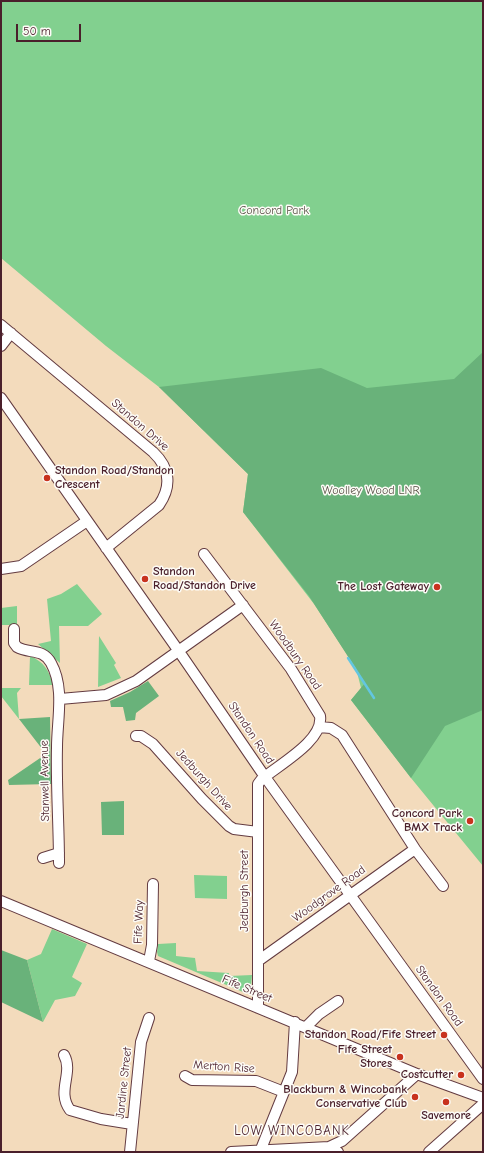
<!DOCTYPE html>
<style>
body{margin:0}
#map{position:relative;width:484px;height:1153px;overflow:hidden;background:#f3dbbc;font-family:"Comic Neue",sans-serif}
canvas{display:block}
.frame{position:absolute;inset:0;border:2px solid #4a1f2b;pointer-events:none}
.scale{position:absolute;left:16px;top:24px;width:65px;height:18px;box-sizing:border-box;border:2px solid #4a1f2b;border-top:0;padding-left:5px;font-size:12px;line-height:14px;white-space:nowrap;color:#4a1f2b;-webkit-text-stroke:3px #fdfcf7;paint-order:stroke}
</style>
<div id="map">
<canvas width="484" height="1153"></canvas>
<div class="frame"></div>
<div class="scale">50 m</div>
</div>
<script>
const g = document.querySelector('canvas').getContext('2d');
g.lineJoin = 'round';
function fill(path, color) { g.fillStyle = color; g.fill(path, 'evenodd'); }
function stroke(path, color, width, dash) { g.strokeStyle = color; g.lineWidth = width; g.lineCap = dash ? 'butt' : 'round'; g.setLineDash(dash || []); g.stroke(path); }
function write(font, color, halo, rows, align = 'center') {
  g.font = font + ' "Comic Neue",sans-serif'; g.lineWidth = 3; g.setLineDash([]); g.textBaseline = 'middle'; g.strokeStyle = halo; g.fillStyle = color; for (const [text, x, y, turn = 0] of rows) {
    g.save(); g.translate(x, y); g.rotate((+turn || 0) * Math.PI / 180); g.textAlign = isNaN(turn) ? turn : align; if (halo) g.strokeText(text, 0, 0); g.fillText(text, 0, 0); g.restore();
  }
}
const green = new Path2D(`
 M 1,1 L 483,1 L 483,866 L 411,778 L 351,700 L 361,688 L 356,668 L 314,604 L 243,512 L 248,474 L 159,387 L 106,346 L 1,258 Z
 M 77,584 L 102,614 L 88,626 L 59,626 L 60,663 L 38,644 L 51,641 L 47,599 L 61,594 Z
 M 17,606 L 17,625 L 1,625 L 1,608 Z
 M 99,636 L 116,663 L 114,665 L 121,678 L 98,687 Z
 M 30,656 C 44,662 49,670 53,685 L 29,685 Z
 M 1,688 L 21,688 L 17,693 L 19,719 L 1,696 Z
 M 194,875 L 227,876 L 227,899 L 195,898 Z
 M 52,929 L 87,944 L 72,977 L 82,983 L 75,996 L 55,1000 L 43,1022 L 27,960 L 41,954 Z
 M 176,943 L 176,956 L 195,958 L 197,971 L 229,973 L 229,976 L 252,975 L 251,987 L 248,991 L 243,992 L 158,956 L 157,952 L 158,944 Z`);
const forest = new Path2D(`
 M 483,352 L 483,710 L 445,726 L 411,778 L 351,700 L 365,683 L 309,596 L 243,512 L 248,474 L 159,387 L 321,368 L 367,388 L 454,379 Z
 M 148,681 L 159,696 L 136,713 L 135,720 L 126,721 L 123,707 L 111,707 L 110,701 L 130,692 Z
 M 50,717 L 51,784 L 9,785 L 8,780 L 46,754 L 19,719 Z
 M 124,801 L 124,835 L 102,835 L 101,802 Z
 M 1,950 L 27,960 L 43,1022 L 1,1002 Z`);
const stream = new Path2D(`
 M 348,658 L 374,698`);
const street = new Path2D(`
 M 1,325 L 153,452 C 170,468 172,486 159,505 L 106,548
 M 1,346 L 11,333
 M 1,398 L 178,650 L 265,777 L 483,1079
 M 204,554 L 291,669 L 320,716 C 324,741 278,765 261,780 L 258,784 L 258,1008
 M 1,569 L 21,566 L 87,521
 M 14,629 L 14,643 L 17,647 C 29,654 43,648 51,663 C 65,688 57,720 57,747 C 56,786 59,825 59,863
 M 60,699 L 106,695 L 136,681 L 243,605
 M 319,727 L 331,728 L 342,735 L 415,849 L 443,886
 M 136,736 L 141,736 L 153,744 L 202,799 L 229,826 L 234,829 L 258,832
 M 43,858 L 59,853
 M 1,901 L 417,1074 L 483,1098
 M 149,961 L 152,945 L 153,884
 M 258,961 L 415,849
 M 306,1027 L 319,1014 L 338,1001
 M 64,1055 C 74,1073 56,1091 70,1110 L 101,1119 L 132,1124
 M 185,1076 L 192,1080 L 256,1081 L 284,1092
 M 329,1147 L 342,1141 L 417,1074
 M 261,1149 L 292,1072 L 295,1022
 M 130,1152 L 141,1042 L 149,1018
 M 231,1152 L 329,1147 L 338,1152
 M 429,1152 L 483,1104`);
const markers = [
 [47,478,4,"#c8321e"],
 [145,579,4,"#c8321e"],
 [437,587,4,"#c8321e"],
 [470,821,4,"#c8321e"],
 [444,1035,4,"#c8321e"],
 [400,1057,4,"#c8321e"],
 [461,1075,4,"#c8321e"],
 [415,1097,4,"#c8321e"],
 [446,1102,4,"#c8321e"]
];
const parkNames = [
 ["Concord Park",274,211],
 ["Woolley Wood LNR",371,491]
];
const streetNames = [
 ["Standon Drive",140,425,41],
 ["Woodbury Road",295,655,55],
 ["Standon Road",251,733,56],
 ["Jedburgh Drive",204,780,48],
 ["Stanwell Avenue",45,781,-91],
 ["Jedburgh Street",245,891,-90],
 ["Woodgrove Road",329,894,-36],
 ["Fife Way",139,922,-88],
 ["Fife Street",247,989,23],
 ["Standon Road",439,996,54],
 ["Merton Rise",224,1067,4],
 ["Jardine Street",124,1083,-84]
];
const poiNames = [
 ["Standon Road/Standon",55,471,"left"],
 ["Crescent",55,485,"left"],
 ["Standon",153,572,"left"],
 ["Road/Standon Drive",153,586,"left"],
 ["The Lost Gateway",429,587],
 ["Concord Park",462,814],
 ["BMX Track",462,828],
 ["Standon Road/Fife Street",436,1035],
 ["Fife Street",392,1050],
 ["Stores",392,1064],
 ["Costcutter",453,1075],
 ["Blackburn & Wincobank",407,1090],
 ["Conservative Club",407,1104],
 ["Savemore",446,1116,"center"]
];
const neighbourhoodNames = [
 ["LOW WINCOBANK",292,1131]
];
fill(green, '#82d08f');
fill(forest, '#69b27a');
stroke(stream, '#63c6e1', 2.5);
stroke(street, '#633b41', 12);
stroke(street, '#fff', 10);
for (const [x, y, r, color] of markers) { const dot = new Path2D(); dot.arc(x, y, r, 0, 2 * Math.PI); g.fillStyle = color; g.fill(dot); stroke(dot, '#fdfcf7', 1.5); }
write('12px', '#5b5449', '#fdfcf7', parkNames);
write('12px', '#4a1f2b', '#fdfcf7', streetNames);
write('bold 12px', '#4a1f2b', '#fdfcf7', poiNames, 'right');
g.letterSpacing = '1px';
write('13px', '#4a1f2b', '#fdfcf7', neighbourhoodNames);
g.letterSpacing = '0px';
</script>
